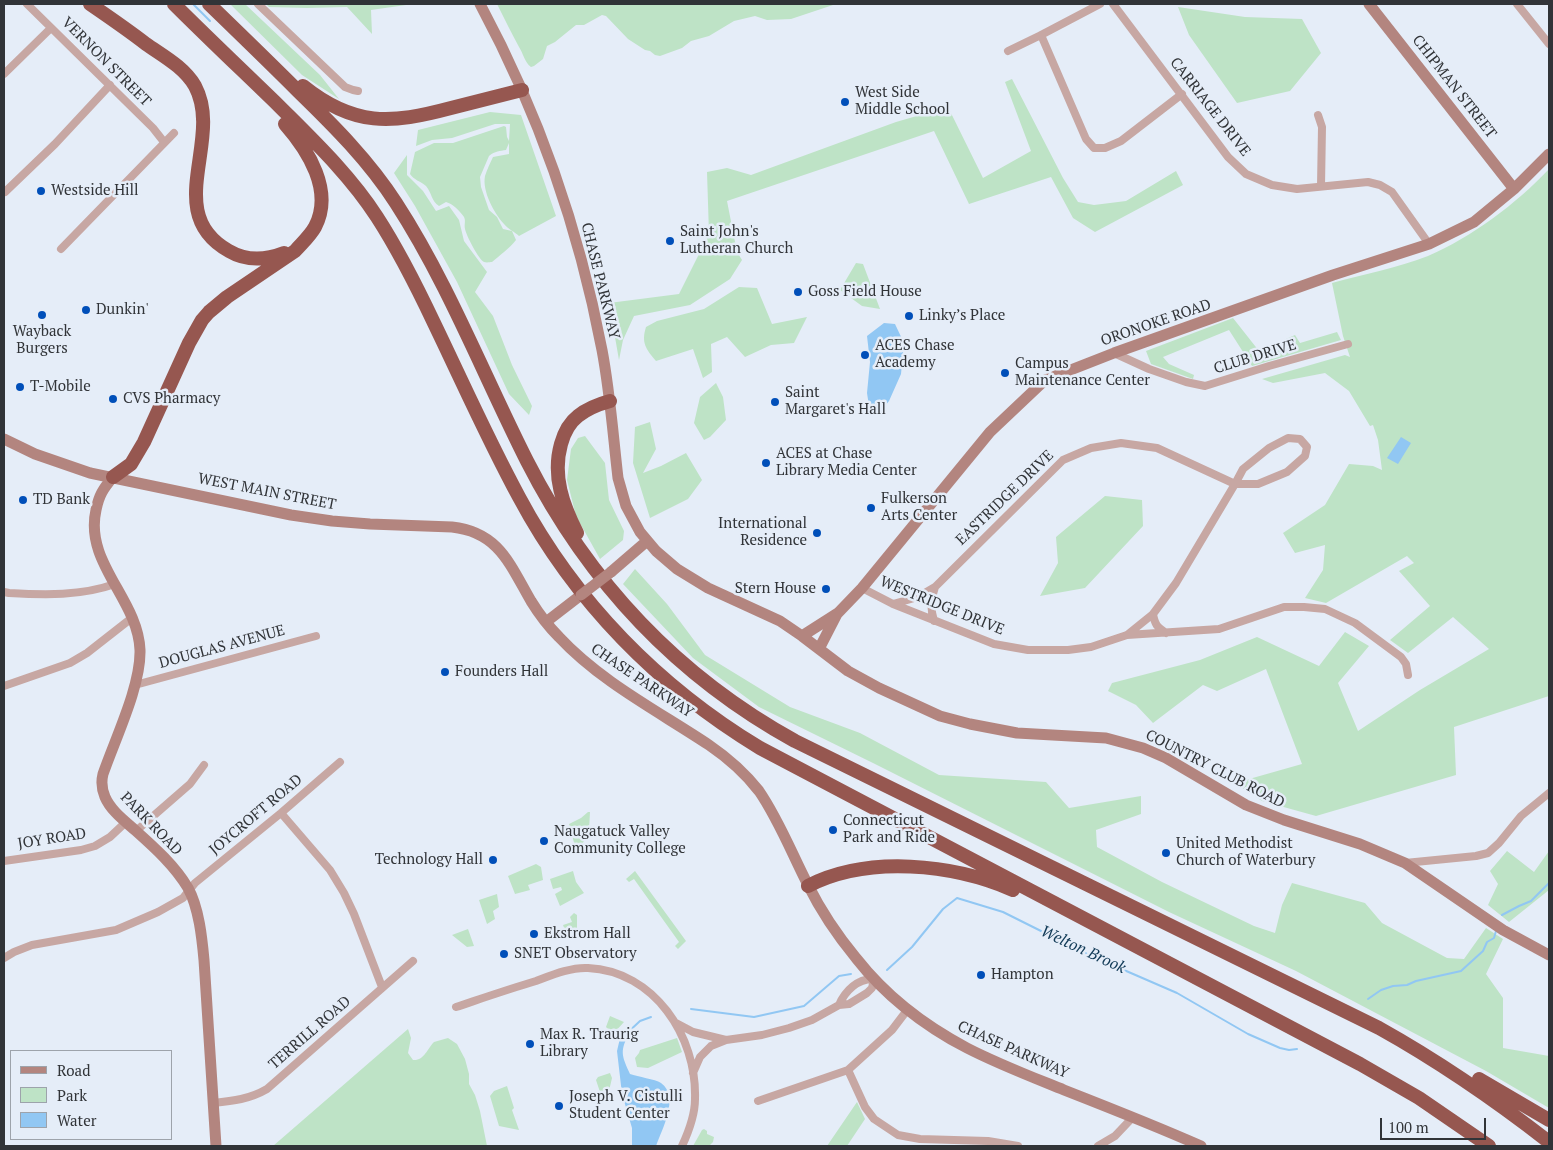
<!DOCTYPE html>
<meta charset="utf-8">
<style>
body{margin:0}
#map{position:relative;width:1553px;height:1150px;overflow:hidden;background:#e5edf8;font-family:"PT Serif",serif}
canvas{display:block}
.frame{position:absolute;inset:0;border:5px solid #313438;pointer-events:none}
.legend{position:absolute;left:10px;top:1050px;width:162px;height:90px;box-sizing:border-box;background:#e5edf8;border:1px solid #9da3ab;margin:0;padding:6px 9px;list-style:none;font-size:15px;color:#313438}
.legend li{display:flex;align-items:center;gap:10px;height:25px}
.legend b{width:25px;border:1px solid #9da3ab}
.scale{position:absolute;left:1380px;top:1118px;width:106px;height:22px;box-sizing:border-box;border:2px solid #313438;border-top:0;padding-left:6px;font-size:15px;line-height:18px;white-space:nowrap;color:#313438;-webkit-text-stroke:4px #e5edf8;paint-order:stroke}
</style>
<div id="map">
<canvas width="1553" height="1150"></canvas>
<div class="frame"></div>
<ul class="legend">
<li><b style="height:6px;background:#b3857f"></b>Road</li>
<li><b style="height:14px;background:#bee3c6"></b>Park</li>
<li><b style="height:14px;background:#91c7f3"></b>Water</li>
</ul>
<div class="scale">100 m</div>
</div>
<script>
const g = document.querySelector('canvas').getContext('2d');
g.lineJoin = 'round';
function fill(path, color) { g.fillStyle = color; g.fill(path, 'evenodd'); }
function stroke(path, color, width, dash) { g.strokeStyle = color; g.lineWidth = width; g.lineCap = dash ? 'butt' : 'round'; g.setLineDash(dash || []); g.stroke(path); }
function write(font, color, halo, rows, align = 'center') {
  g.font = font + ' "PT Serif",serif'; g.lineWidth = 5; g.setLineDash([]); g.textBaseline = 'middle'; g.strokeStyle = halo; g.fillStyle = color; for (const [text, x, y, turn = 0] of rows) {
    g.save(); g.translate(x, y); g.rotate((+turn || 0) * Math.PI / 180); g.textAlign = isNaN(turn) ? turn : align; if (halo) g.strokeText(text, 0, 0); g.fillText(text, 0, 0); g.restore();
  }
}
const green = new Path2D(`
 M 230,4 L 245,4 L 320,75 L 339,99 L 302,75 Z
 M 266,4 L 413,4 L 371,10 L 372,34 L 347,7 L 307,8 L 269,7 Z
 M 497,4 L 836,4 L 791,19 L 767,20 L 755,16 L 734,21 L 709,36 L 691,41 L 682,48 L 660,56 L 655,55 L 650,51 L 645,50 L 628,39 L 606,16 L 602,15 L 584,25 L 576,25 L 555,42 L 547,46 L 543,59 L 534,66 L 531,67 C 525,63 523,53 519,47 C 511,32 504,18 497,4 Z
 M 1178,7 L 1245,17 L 1302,19 L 1321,53 L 1290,91 L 1237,103 L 1189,35 Z
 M 1012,79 L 1063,178 L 1078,202 L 1094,205 L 1126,201 L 1176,171 L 1183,185 L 1095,232 L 1073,218 L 1051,177 L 969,204 L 934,131 L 727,201 L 737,252 L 742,260 L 730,279 L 690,305 L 634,316 L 623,340 L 619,360 L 609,303 L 679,294 L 709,234 L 707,172 L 727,168 L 751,175 L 896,122 L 948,107 L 983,178 L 1031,151 L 1005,82 Z
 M 490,112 L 521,115 L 556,216 L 519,236 C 515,232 508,229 504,224 C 494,213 482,191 485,176 C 487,170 490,163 493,157 L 509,154 L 509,143 L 506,150 C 500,151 495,151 489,156 L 480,177 L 481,187 L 489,210 L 497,217 L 503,229 L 512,231 L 516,240 C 509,249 500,255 492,262 C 490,262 487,263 484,262 C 479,260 466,235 465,229 C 464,224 466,221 464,217 C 460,211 453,204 446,202 L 439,206 C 431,201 432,193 426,186 C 420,181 414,180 410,174 L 415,152 L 434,143 L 453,143 L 504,126 L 506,127 L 507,137 L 509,141 L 510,124 L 495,124 L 452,138 L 432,140 L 416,146 L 418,130 Z
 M 407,155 L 407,175 L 423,191 L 436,211 L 449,206 L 459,220 L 464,241 L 487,272 L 475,292 L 493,316 L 512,365 L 532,406 L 529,415 L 509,394 L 457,282 L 415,206 L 394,173 Z
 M 1549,169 L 1549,696 L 1454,727 L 1456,775 L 1316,816 L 1262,801 L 1235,783 L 1302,764 L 1266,669 L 1217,691 L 1203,685 L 1153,723 L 1136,705 L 1108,691 L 1112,683 L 1200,660 L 1257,637 L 1319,666 L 1345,632 L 1369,646 L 1338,683 L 1358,731 L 1420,690 L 1489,649 L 1453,617 L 1408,653 L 1390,640 L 1430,606 L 1399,571 L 1414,563 L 1407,556 L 1326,603 L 1305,598 L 1323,570 L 1325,545 L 1295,553 L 1283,533 L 1325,505 L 1349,464 L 1373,466 L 1382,470 L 1378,440 L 1373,425 L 1370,426 L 1349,391 L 1325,373 L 1273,383 L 1262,379 L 1345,355 L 1350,357 L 1343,336 L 1332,283 C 1364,274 1397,268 1428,256 C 1472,237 1516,204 1549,169 Z
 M 856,263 L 863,264 L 880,309 L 862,306 L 840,290 Z
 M 739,287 L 757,288 L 772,324 L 807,317 L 794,343 L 771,345 L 745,357 L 727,337 L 711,344 L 712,372 L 703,378 L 693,349 L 656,361 C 646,349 641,343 646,327 L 657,321 L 704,309 Z
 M 1233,318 L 1259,351 L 1295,335 L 1300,343 L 1337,332 L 1341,340 L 1252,366 L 1229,330 L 1163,357 L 1169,364 L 1194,375 L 1193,379 L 1151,364 L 1146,351 Z
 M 716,383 L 723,397 L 726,420 L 710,437 L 704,440 L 694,423 L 700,397 Z
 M 650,422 L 656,449 L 643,473 L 661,466 L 686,453 L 702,480 L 688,499 L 650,518 L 633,463 L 635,427 Z
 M 585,436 L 605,463 L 609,500 L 624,531 L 623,540 L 600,559 L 576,516 L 567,480 L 571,449 L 578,438 Z
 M 1105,496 L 1142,500 L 1143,526 L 1085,588 L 1040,596 L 1058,563 L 1056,537 Z
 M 635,569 L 667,604 L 705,655 L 790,707 L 860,733 L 939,775 L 1046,782 L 1069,808 L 1141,796 L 1141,814 L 1096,830 L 1097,847 L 1162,882 L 1254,926 L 1275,933 L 1282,905 L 1292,883 L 1365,903 L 1382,923 L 1447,958 L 1464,959 L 1486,928 L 1503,939 L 1486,974 L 1503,998 L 1503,1048 L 1549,1056 L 1549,1108 L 1486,1071 L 1296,971 L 1169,912 L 875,764 L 759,707 L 693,658 L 623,584 Z
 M 588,812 L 590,812 C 589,829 590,838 576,850 L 569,824 L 581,818 Z
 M 1507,851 L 1534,872 L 1549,851 L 1549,890 L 1509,922 L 1488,905 L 1498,884 L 1490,871 Z
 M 536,864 L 541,867 L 543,880 L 528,885 L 530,890 L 515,894 L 508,876 Z
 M 573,871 L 576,882 L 584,893 L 560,906 L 555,894 L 562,890 L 561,887 L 553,889 L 550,879 Z
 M 635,871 L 686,941 L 678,949 L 675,946 L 679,942 L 634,879 L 629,882 L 626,879 Z
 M 497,894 L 499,907 L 493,911 L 495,919 L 487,924 L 479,900 Z
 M 574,913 L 577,915 L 577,935 L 568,938 L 563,925 L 572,922 L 570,917 Z
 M 468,929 L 474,946 L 467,947 L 452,935 Z
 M 610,1016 L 624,1022 L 613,1034 L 606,1027 Z
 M 408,1029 L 411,1038 L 408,1053 L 413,1060 C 424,1061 427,1049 434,1042 L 448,1038 L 457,1044 L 465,1059 L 469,1074 L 469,1084 L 475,1095 L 480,1111 L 487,1146 L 273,1146 Z
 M 677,1038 L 682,1052 L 648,1068 L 637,1067 L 635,1058 L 639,1053 L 640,1050 Z
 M 610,1073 L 612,1078 L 609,1091 L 601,1095 L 596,1080 L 598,1077 Z
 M 507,1086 L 514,1108 L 512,1110 L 519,1130 L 499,1126 L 490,1096 L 494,1091 Z
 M 857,1102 L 865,1119 L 847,1146 L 827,1146 Z
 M 704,1129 L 707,1131 L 707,1134 L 714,1137 L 713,1142 L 709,1146 L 693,1146 L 702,1130 Z`);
const water = new Path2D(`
 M 884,323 L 895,324 L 904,343 L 901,374 L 889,401 L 881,411 L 869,406 L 867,393 L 870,362 L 867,336 Z
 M 1401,437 L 1411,443 L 1398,464 L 1387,458 Z
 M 621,1034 L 628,1036 C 619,1052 623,1058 630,1074 C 638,1077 655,1079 661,1083 C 680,1097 662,1129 656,1146 L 632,1146 L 632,1128 L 622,1094 L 617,1051 Z`);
const stream = new Path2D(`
 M 193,4 L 210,21
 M 1502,915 L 1519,906 L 1531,901 L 1549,883
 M 887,970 L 912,947 L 943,909 L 957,898 L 1003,912 L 1087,954 L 1177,993 L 1248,1034 L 1280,1048 L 1289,1050 L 1297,1049
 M 1368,999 L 1381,990 L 1393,986 L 1407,985 L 1416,981 L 1461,971 L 1483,951 L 1487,942 L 1494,938 L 1496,931
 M 691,1009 L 754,1017 L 804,1006 L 839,976 L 851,974
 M 625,1035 L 640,1021 L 651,1017`);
const street = new Path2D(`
 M 27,4 L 153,128 L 164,142
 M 258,4 L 345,87 L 353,90 L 358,91
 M 1113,4 L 1228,157 L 1246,174 L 1272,185 L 1297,189 L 1368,182 L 1380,185 L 1392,192 L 1429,244
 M 1517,4 L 1549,44
 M 1041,35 L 1086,139 L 1094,148 L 1105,148 L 1121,141 L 1182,94
 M 1008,51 L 1041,35 L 1100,4
 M 4,74 L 51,28
 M 1318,115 L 1322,127 L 1321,186
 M 5,192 L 55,144 L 110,85
 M 61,249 L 174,133
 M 1114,353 L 1149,369 L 1186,382 L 1205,386 L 1269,366 L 1348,344
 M 862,588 L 893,604 L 994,644 L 1028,650 L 1068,650 L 1091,647 L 1127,635 L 1153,614
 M 4,592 L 9,593 C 45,595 81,596 115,584
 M 893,604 L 918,597 L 935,587
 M 934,621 C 930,608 931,600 935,587 L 1063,460 L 1091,448 L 1121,443 L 1157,448 L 1235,484 L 1258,484 L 1287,472 L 1305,456 L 1307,447 L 1300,439 L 1288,438 L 1269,448 L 1243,469 L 1235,484 L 1176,583 L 1153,614 C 1155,625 1157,627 1166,633
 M 1127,635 L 1219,629 L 1284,607 L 1304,607 L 1325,609 L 1355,623 L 1401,657 L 1406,664 L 1408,675
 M 135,685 L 316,636
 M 4,686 L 70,663 L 87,653 L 133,617
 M 281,813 L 330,870 L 344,893 L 354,914 L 382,987
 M 136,831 L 190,784 L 204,765
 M 4,861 L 81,850 L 95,846 L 110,837 L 126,822
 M 1405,863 L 1476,856 L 1488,853 L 1499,843 L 1521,816 L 1549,793
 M 4,958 L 14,952 L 32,945 L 116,930 L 158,912 L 183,898 L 195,883 L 281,813 L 340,762
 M 456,1007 C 483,998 509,989 536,981 C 552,975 571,967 588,968 C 654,971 697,1036 695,1099 C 695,1115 689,1131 682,1146
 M 676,1023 L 693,1032 L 726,1040
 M 848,1070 L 865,1107 L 874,1119 L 898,1135 L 920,1139 L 988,1141 L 1018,1146
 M 693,1073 L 700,1057 L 711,1046 L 726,1040 L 762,1035 L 789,1028 L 812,1020 L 839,1005 L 849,1004 L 867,993 L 872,988 L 874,979 C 858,978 845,991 839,1005
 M 758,1101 L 848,1070 L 892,1030 L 908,1009
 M 213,1103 C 233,1101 250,1099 267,1089 L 413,961
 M 1098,1146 L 1115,1136 L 1133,1117`);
const secondary = new Path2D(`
 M 480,4 C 538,112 579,229 602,350 C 610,392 613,435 618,478 L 626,506 L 640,532 L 656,551 L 677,569 L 708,588 L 780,621 L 802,636 L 848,671 L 879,688 L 940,716 L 970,724 L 1017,733 L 1106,738 L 1143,748 L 1166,758 L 1246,805 L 1284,820 L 1360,844 L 1405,863 L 1503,930 L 1549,955
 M 1369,4 L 1514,189
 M 4,439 L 35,454 L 90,473 L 291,515 L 332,521 L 370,524 L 452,527 C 499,532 510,565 531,601 C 539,614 548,626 559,637 C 601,682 658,711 709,745 C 728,758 745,773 759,791 C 779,820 792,854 808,885 C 821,911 837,935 856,958 C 885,995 925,1026 967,1048 C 998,1064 1032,1077 1064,1090 C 1110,1108 1156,1126 1201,1146
 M 113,477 C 103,489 99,495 96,510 C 84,563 138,599 140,650 C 141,686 115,739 103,774 C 101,782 102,790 105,797 C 111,811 125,821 136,831 C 155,848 175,866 188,888 C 199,908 202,938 204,960 L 216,1146
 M 611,572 L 647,541
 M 546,622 L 581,595
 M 802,636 L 838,613 L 862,588 L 990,432 L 1045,380 L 1114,353 L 1333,275 L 1429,244 L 1474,222 L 1514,189 L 1549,154
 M 819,649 L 837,614`);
const highway = new Path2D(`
 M 90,4 C 109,17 128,30 146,44 C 163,56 184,67 195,86 C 224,140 161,213 229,251 C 246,261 266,260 284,253
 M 174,4 C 208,38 243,71 278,105 C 313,140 350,175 377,217 C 399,251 417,287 434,323 C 462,381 488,440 519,497 C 575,602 659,687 760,748 L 1360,1064 L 1419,1098 L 1489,1146
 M 209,4 C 239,33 269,62 298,91 C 334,126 369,161 396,203 C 448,283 484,376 527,461 C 588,581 677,676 795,741 L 1379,1028 C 1440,1062 1495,1100 1549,1142
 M 303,86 C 354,127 391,124 451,108 C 475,102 499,96 522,90
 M 113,477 L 131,464 L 144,442 L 189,343 L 202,320 L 209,312 L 227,297 L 295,251 C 302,243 310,236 315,227 C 334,191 308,150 285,124
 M 577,533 C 563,505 552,476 561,444 C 564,433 569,423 578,416 C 588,408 599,404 610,401
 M 808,886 C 868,855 953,864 1013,890
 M 1479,1079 L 1549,1120`);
const secondaryBridge = new Path2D(`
 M 581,595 L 611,572`);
const markers = [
 [845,102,5,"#004fb9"],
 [41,191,5,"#004fb9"],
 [670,241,5,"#004fb9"],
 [798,292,5,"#004fb9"],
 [86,310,5,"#004fb9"],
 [42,315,5,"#004fb9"],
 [909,316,5,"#004fb9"],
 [865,355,5,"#004fb9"],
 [1005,373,5,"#004fb9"],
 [20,387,5,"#004fb9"],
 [113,399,5,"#004fb9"],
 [775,402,5,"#004fb9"],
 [766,463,5,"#004fb9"],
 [23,500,5,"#004fb9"],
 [871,508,5,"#004fb9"],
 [817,533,5,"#004fb9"],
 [826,589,5,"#004fb9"],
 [445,672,5,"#004fb9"],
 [833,830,5,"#004fb9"],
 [544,841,5,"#004fb9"],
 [1166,853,5,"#004fb9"],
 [493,860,5,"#004fb9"],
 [534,934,5,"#004fb9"],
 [504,954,5,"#004fb9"],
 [981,975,5,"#004fb9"],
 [530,1044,5,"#004fb9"],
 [559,1106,5,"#004fb9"]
];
const streetNames = [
 ["VERNON STREET",106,62,45],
 ["CHIPMAN STREET",1454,87,52],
 ["CARRIAGE DRIVE",1210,107,52],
 ["CHASE PARKWAY",600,281,76],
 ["ORONOKE ROAD",1156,323,-19],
 ["CLUB DRIVE",1255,357,-17],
 ["WEST MAIN STREET",267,492,11],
 ["EASTRIDGE DRIVE",1005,498,-44],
 ["WESTRIDGE DRIVE",942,606,22],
 ["DOUGLAS AVENUE",222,647,-15],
 ["CHASE PARKWAY",642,681,34],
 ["COUNTRY CLUB ROAD",1215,769,27],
 ["JOYCROFT ROAD",256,815,-40],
 ["PARK ROAD",151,824,46],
 ["JOY ROAD",52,839,-9],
 ["TERRILL ROAD",310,1033,-41],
 ["CHASE PARKWAY",1013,1050,24]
];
const poiNames = [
 ["West Side",855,93],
 ["Middle School",855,110],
 ["Westside Hill",51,191],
 ["Saint John's",680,232],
 ["Lutheran Church",680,249],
 ["Goss Field House",808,292],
 ["Dunkin'",96,310],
 ["Linky’s Place",919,316],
 ["Wayback",42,332,"center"],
 ["Burgers",42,349,"center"],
 ["ACES Chase",875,346],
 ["Academy",875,363],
 ["Campus",1015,364],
 ["Maintenance Center",1015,381],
 ["T-Mobile",30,387],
 ["Saint",785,393],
 ["Margaret's Hall",785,410],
 ["CVS Pharmacy",123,399],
 ["ACES at Chase",776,454],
 ["Library Media Center",776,471],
 ["Fulkerson",881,499],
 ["Arts Center",881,516],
 ["TD Bank",33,500],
 ["International",807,524,"right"],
 ["Residence",807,541,"right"],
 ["Stern House",816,589,"right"],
 ["Founders Hall",455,672],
 ["Connecticut",843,821],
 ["Park and Ride",843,838],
 ["Naugatuck Valley",554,832],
 ["Community College",554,849],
 ["United Methodist",1176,844],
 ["Church of Waterbury",1176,861],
 ["Technology Hall",483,860,"right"],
 ["Ekstrom Hall",544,934],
 ["SNET Observatory",514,954],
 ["Hampton",991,975],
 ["Max R. Traurig",540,1035],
 ["Library",540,1052],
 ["Joseph V. Cistulli",569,1097],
 ["Student Center",569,1114]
];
const waterNames = [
 ["Welton Brook",1083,950,25]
];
fill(green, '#bee3c6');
fill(water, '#91c7f3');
stroke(stream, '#91c7f3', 2);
stroke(street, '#c7a7a3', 8);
stroke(secondary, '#b3857f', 11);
stroke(highway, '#965750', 14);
stroke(secondaryBridge, '#b3857f', 11);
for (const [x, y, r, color] of markers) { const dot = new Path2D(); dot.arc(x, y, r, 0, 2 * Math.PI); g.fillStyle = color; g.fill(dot); stroke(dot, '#e5edf8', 2); }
write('15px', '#313438', '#e5edf8', streetNames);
write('15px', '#313438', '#e5edf8', poiNames, 'left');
write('italic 16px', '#113a57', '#e5edf8', waterNames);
</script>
